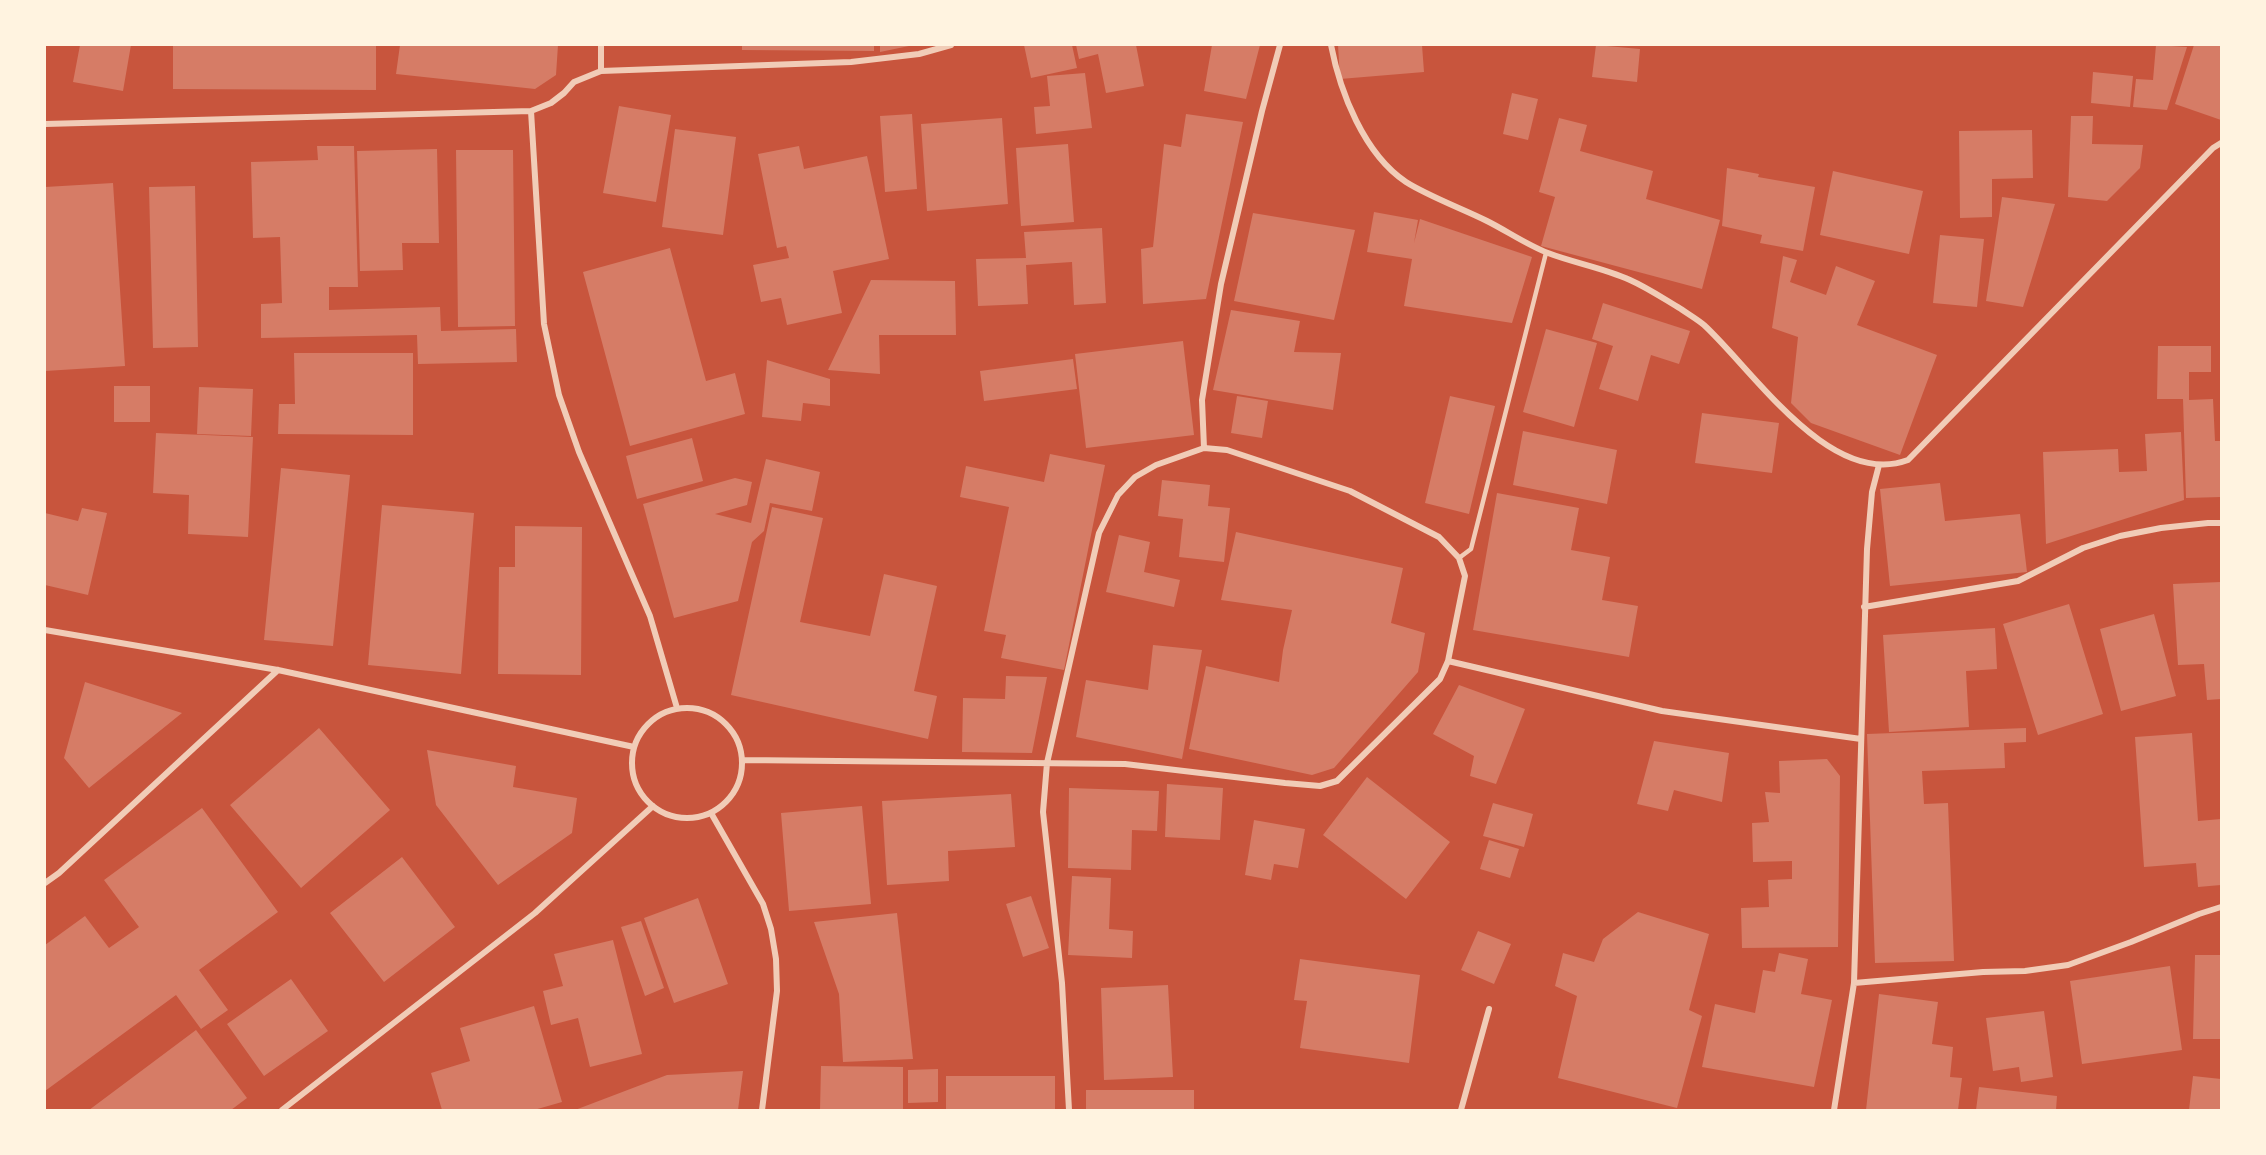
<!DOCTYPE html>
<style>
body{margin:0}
#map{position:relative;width:2266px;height:1155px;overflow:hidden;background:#c8553d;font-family:"Source Serif 4",serif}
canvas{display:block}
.frame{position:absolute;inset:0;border:46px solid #fff3e0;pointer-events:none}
</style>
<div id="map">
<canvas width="2266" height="1155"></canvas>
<div class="frame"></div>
</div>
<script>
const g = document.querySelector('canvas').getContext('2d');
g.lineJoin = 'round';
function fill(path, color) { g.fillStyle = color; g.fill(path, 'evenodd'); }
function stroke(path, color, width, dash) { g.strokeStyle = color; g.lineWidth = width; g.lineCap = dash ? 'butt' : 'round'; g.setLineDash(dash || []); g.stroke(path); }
const building = new Path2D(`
 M 80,45 L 131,45 L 123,91 L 73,82 Z
 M 173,45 L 376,45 L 376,90 L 173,89 Z
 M 400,45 L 558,45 L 556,75 L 535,89 L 396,74 Z
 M 742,45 L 874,45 L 874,51 L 742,50 Z
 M 880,45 L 909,45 L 909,46 L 880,52 Z
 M 1024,45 L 1072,45 L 1077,68 L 1031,78 Z
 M 1076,45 L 1136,45 L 1144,86 L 1106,93 L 1098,54 L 1079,59 Z
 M 1212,45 L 1260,45 L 1246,99 L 1204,91 Z
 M 1338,45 L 1422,45 L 1424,72 L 1340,79 Z
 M 1596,45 L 1640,49 L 1637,82 L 1592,77 Z
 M 2156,45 L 2187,47 L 2167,110 L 2133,107 L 2136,79 L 2153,80 Z
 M 2194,45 L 2221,45 L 2221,120 L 2175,104 Z
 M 2093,72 L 2133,76 L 2130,107 L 2091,103 Z
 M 1085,73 L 1092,128 L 1036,134 L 1034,107 L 1050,106 L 1047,76 Z
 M 1512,93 L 1538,99 L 1528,140 L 1503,134 Z
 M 619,106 L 671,115 L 656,202 L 603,193 Z
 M 912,114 L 917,189 L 885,192 L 880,116 Z
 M 1186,114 L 1243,122 L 1206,299 L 1143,304 L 1141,249 L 1153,247 L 1164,144 L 1181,147 Z
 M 2071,116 L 2093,116 L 2092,144 L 2143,145 L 2140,168 L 2107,201 L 2068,197 Z
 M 1002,118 L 1008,204 L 927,211 L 921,124 Z
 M 1559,118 L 1587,125 L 1580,151 L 1653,171 L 1646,199 L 1720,220 L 1702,289 L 1541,246 L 1555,197 L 1539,192 Z
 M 675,129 L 736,137 L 723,235 L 662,227 Z
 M 2032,130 L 2033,178 L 1992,179 L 1992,217 L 1960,218 L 1959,131 Z
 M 1068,144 L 1074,222 L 1021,226 L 1016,148 Z
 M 317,146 L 354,146 L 358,287 L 329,287 L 329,310 L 440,307 L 441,331 L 516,329 L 517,362 L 418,364 L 417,335 L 261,338 L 261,304 L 282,303 L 280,237 L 253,238 L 251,162 L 318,160 Z
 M 799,146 L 804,169 L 867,156 L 889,259 L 833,271 L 842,313 L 787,325 L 781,298 L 761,302 L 753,265 L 789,258 L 786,246 L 777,248 L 758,154 Z
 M 437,149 L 439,243 L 402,243 L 403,270 L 360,271 L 357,151 Z
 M 456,150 L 513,150 L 515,326 L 458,327 Z
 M 1727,168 L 1759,174 L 1758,177 L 1815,187 L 1803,251 L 1760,243 L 1762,235 L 1722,226 Z
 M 1833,171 L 1923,191 L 1909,254 L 1820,235 Z
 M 113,183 L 125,366 L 45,371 L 45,187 Z
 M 195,186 L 198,347 L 153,348 L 149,187 Z
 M 2002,197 L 2055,204 L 2023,307 L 1986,301 Z
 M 1374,212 L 1418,220 L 1414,243 L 1420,219 L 1532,257 L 1512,323 L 1404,306 L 1412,259 L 1367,252 Z
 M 1253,213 L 1355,230 L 1334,320 L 1234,301 Z
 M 1102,228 L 1106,303 L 1074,305 L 1072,262 L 1026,265 L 1028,304 L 978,306 L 976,259 L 1026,258 L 1024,232 Z
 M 1940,235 L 1984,239 L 1977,307 L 1933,303 Z
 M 670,248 L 706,381 L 735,373 L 745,414 L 630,446 L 583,272 Z
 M 1783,256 L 1797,260 L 1790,282 L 1826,295 L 1836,266 L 1875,281 L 1857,325 L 1937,355 L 1900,455 L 1811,423 L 1791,403 L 1798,337 L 1772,328 Z
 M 871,280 L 955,281 L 956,335 L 879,335 L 880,374 L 828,370 Z
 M 1603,303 L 1690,331 L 1679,364 L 1651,355 L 1638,401 L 1599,389 L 1613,346 L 1592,339 Z
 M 1231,310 L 1300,321 L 1294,352 L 1341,353 L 1333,410 L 1213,390 Z
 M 1546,329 L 1597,343 L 1574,427 L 1523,412 Z
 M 1183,341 L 1194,435 L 1086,448 L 1075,354 Z
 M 2158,346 L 2211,346 L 2211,372 L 2189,372 L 2189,400 L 2213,399 L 2215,441 L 2221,441 L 2221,497 L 2186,498 L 2183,399 L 2157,399 Z
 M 294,353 L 413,353 L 413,435 L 278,434 L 279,404 L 295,404 Z
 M 1073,359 L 1077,389 L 984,401 L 980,371 Z
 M 767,360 L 830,379 L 830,406 L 803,403 L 801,421 L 762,417 Z
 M 114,386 L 150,386 L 150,422 L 114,422 Z
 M 199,387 L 253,389 L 251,436 L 197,434 Z
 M 1237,396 L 1268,401 L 1262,438 L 1231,433 Z
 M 1450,396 L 1495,406 L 1469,514 L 1425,503 Z
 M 1702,413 L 1779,423 L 1772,473 L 1695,463 Z
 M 1523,431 L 1617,450 L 1607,504 L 1513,485 Z
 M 2181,432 L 2184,500 L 2046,544 L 2043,452 L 2118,449 L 2119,472 L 2147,471 L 2145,434 Z
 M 156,433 L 253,437 L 248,537 L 188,534 L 189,495 L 153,493 Z
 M 692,438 L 703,481 L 637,499 L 626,456 Z
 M 1050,454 L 1105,465 L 1064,670 L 1001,658 L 1006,635 L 984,631 L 1009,507 L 960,497 L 966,466 L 1044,482 Z
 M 766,459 L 820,472 L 812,511 L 770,503 L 764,531 L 752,542 L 738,601 L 674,618 L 643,504 L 735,478 L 752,482 L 747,505 L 715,514 L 751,523 Z
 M 281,468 L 350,475 L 333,646 L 264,640 Z
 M 1162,480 L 1210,485 L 1208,506 L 1230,508 L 1224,562 L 1179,557 L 1183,519 L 1158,516 Z
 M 1940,483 L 1945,521 L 2020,514 L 2027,572 L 1890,586 L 1880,489 Z
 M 1497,493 L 1579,508 L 1571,550 L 1610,557 L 1602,600 L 1638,606 L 1629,657 L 1473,630 Z
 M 382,505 L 474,513 L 461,674 L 368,665 Z
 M 772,507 L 823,518 L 800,622 L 870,636 L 884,574 L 937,586 L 914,691 L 937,696 L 928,739 L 731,695 Z
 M 82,508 L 107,513 L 88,595 L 45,585 L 45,513 L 78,521 Z
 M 515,526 L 582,527 L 581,675 L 498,674 L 499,567 L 515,567 Z
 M 1236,532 L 1403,568 L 1391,623 L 1425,633 L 1418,672 L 1334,768 L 1312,775 L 1189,749 L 1206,666 L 1279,682 L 1283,650 L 1292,610 L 1221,600 Z
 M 1119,535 L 1150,542 L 1144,572 L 1180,580 L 1174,607 L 1106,592 Z
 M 2221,582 L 2221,699 L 2207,700 L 2204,664 L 2178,665 L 2173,584 Z
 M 2069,604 L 2103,714 L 2038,735 L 2003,624 Z
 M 2154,614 L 2176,696 L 2121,711 L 2100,629 Z
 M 1995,628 L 1997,669 L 1966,671 L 1969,727 L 1889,732 L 1883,635 Z
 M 1153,645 L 1202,650 L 1182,759 L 1076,737 L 1086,680 L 1148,690 Z
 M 1006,676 L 1047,677 L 1032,753 L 962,752 L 963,698 L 1005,699 Z
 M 85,682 L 182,713 L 89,788 L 64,758 Z
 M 1459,685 L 1525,709 L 1496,784 L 1470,776 L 1474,756 L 1433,734 Z
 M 319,728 L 390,810 L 301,888 L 230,805 Z
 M 2026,728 L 2026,742 L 2004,743 L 2005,768 L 1922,771 L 1924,804 L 1948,803 L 1954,961 L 1875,963 L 1867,734 Z
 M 2192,733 L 2198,821 L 2221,819 L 2221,885 L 2198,887 L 2196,863 L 2144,867 L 2135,737 Z
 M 1654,741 L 1729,753 L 1722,802 L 1674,790 L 1668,811 L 1637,804 Z
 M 427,750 L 516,766 L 513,787 L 577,798 L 572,833 L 498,885 L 436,805 Z
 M 1827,759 L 1840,776 L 1838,947 L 1742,948 L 1741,908 L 1769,907 L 1768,880 L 1792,879 L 1792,861 L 1753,862 L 1752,823 L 1769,822 L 1765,792 L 1780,793 L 1779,761 Z
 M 1367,777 L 1450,842 L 1406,899 L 1323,835 Z
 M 1167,784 L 1223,788 L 1220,840 L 1165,837 Z
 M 1069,788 L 1159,791 L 1157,831 L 1132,830 L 1131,870 L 1068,868 Z
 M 1011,794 L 1015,847 L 948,851 L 949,881 L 887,885 L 882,801 Z
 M 1493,803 L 1533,814 L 1524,847 L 1483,836 Z
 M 862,806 L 871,904 L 789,911 L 781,813 Z
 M 202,808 L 278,912 L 199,970 L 228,1010 L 201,1029 L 176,995 L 45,1091 L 45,945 L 85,916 L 109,948 L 139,927 L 104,880 Z
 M 1254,820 L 1305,829 L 1298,868 L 1274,864 L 1271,880 L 1245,875 Z
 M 1489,840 L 1519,849 L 1510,878 L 1480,869 Z
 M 402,857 L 455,927 L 384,982 L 330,913 Z
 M 1072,876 L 1111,878 L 1109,929 L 1133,931 L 1132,958 L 1068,955 Z
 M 1031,896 L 1049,948 L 1023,957 L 1006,904 Z
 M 698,898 L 728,984 L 674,1003 L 644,918 Z
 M 1638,912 L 1709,934 L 1689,1010 L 1702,1016 L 1677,1108 L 1558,1078 L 1577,996 L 1555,986 L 1563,953 L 1594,962 L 1603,939 Z
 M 897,913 L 913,1059 L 843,1062 L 839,994 L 814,922 Z
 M 641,921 L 664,988 L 645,996 L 621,927 Z
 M 1478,931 L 1511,944 L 1494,984 L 1461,970 Z
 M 613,940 L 642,1054 L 590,1067 L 578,1018 L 551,1025 L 543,991 L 563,986 L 554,954 Z
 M 1779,953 L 1808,959 L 1801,994 L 1832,1000 L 1814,1087 L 1702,1067 L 1715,1004 L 1755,1013 L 1763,970 L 1775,972 Z
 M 2195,955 L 2221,955 L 2221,1039 L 2193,1039 Z
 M 1300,959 L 1420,975 L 1409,1063 L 1300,1048 L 1307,1001 L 1294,1000 Z
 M 2170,966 L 2182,1050 L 2082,1064 L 2070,981 Z
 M 291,979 L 328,1031 L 264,1076 L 227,1024 Z
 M 1168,985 L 1173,1077 L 1104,1080 L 1101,988 Z
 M 1879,994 L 1938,1002 L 1932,1044 L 1953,1047 L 1950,1077 L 1962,1078 L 1958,1110 L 1866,1110 Z
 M 534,1006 L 562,1102 L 534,1110 L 442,1110 L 431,1073 L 470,1061 L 460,1028 Z
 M 2044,1011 L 2053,1077 L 2021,1082 L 2019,1067 L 1993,1071 L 1986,1018 Z
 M 196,1030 L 247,1098 L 231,1110 L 89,1110 Z
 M 821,1066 L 903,1067 L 903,1110 L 820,1110 Z
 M 938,1069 L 938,1102 L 908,1103 L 908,1070 Z
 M 743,1071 L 738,1110 L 575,1110 L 667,1075 Z
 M 946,1076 L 1055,1076 L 1055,1110 L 946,1110 Z
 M 2193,1076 L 2221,1079 L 2221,1110 L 2189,1110 Z
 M 1979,1087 L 2057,1096 L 2056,1110 L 1976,1110 Z
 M 1086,1090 L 1194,1090 L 1194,1110 L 1086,1110 Z`);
const service = new Path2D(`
 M 1459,558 L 1471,549 L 1546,253`);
const minor = new Path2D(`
 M 601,45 L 601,71
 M 1331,45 C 1340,92 1364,154 1406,182 C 1428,196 1463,209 1487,221 C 1507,231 1527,245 1548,253 C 1574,263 1604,268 1630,280 C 1648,288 1664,299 1681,309 C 1688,314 1697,319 1704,325 C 1753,370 1830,489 1908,460 L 2213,148 L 2221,143
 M 531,111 L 544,324 L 559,395 L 579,452 L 650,616 L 677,708
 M 45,124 L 531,111 L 551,103 L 564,93 L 574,82 L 601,71 L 851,62 L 919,54 L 951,45
 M 1204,448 L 1202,400 L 1221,284 L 1262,111 L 1280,45
 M 1864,607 L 2018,581 L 2083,548 L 2120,536 L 2161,528 L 2208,523 L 2221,523
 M 45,630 L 278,670 L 634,747
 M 1448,661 L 1662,711 L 1861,739
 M632 763a55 55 0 1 1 110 0a55 55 0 1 1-110 0Z
 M 742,760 L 1125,764 L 1285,783 L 1320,786 L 1337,781 L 1440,679 L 1448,661 L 1465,576 L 1459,558 L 1439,537 L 1350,491 L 1227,450 L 1204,448 L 1156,465 L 1135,477 L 1118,495 L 1099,533 L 1047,763 L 1043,812 L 1062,983 L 1069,1110
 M 711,813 L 763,904 L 771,929 L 776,959 L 777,991 L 762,1110
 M 45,883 L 59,873 L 278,670
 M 1854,983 L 1983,972 L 2025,971 L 2068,965 L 2131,942 L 2199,914 L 2221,907
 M 282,1110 L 535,913 L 653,806
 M 1461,1110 L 1489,1009
 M 1834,1110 L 1854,983 L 1867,549 L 1872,492 L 1879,465`);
fill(building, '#d67c66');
stroke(service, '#f1ccb7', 4.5);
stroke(minor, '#f1ccb7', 6);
</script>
